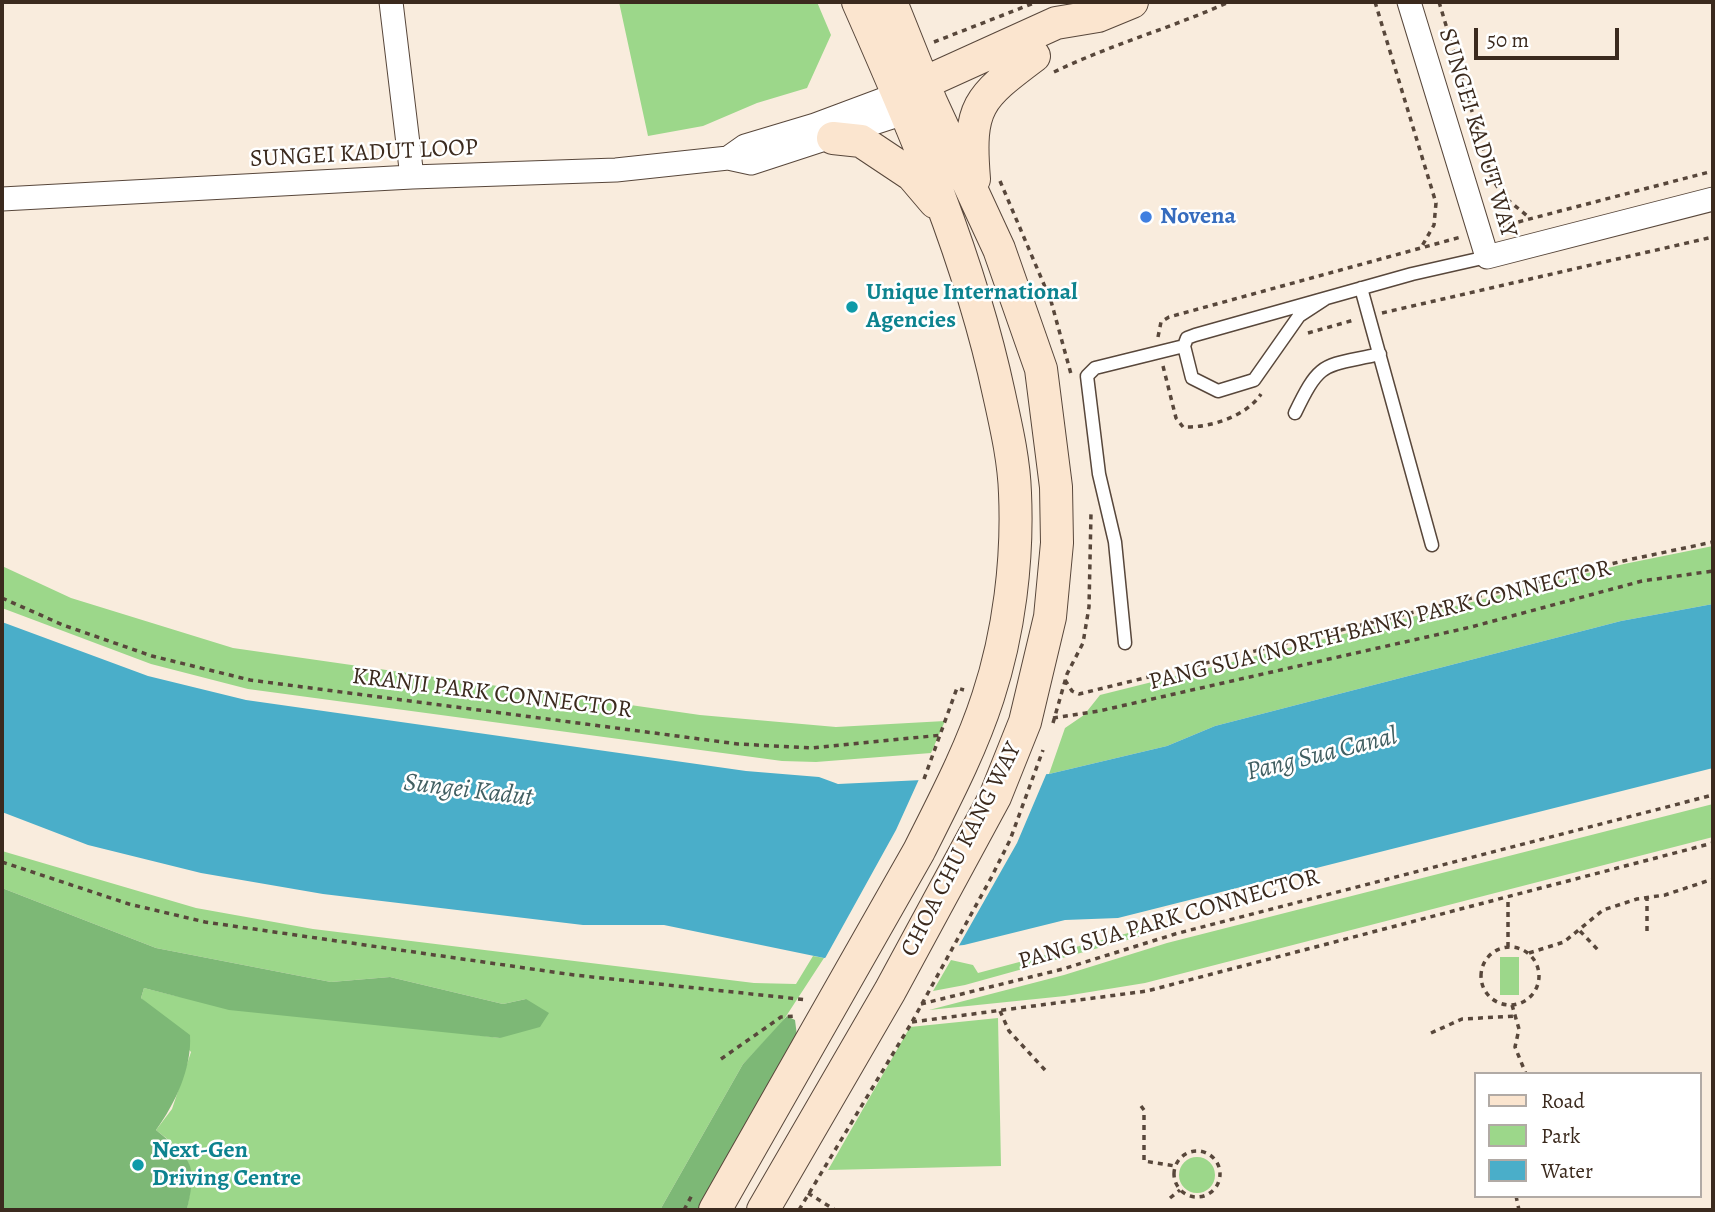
<!DOCTYPE html>
<style>
body{margin:0}
#map{position:relative;width:1715px;height:1212px;overflow:hidden;background:#f9ecdd;font-family:Alegreya,serif}
canvas{display:block}
.frame{position:absolute;inset:0;border:4px solid #3b2a1e;pointer-events:none}
.legend{position:absolute;left:1474px;top:1072px;width:228px;height:126px;box-sizing:border-box;background:#fff;border:2px solid #b1aaa5;margin:0;padding:9px 12px;list-style:none;font-size:21px;color:#3b2a1e}
.legend li{display:flex;align-items:center;gap:14px;height:35px}
.legend b{width:35px;border:2px solid #b1aaa5}
.scale{position:absolute;left:1474px;top:28px;width:145px;height:32px;box-sizing:border-box;border:4px solid #3b2a1e;border-top:0;padding-left:9px;font-size:21px;line-height:24px;white-space:nowrap;color:#3b2a1e;-webkit-text-stroke:5px #fff;paint-order:stroke}
</style>
<div id="map">
<canvas width="1715" height="1212"></canvas>
<div class="frame"></div>
<ul class="legend">
<li><b style="height:9px;background:#fbe5cf"></b>Road</li>
<li><b style="height:19px;background:#9cd78a"></b>Park</li>
<li><b style="height:19px;background:#4aaec9"></b>Water</li>
</ul>
<div class="scale">50 m</div>
</div>
<script>
const g = document.querySelector('canvas').getContext('2d');
g.lineJoin = 'round';
function fill(path, color) { g.fillStyle = color; g.fill(path, 'evenodd'); }
function stroke(path, color, width, dash) { g.strokeStyle = color; g.lineWidth = width; g.lineCap = dash ? 'butt' : 'round'; g.setLineDash(dash || []); g.stroke(path); }
function write(font, color, halo, rows, align = 'center') {
  g.font = font + ' Alegreya,serif'; g.lineWidth = 5; g.setLineDash([]); g.textBaseline = 'middle'; g.strokeStyle = halo; g.fillStyle = color; for (const [text, x, y, turn = 0] of rows) {
    g.save(); g.translate(x, y); g.rotate((+turn || 0) * Math.PI / 180); g.textAlign = isNaN(turn) ? turn : align; if (halo) g.strokeText(text, 0, 0); g.fillText(text, 0, 0); g.restore();
  }
}
const green = new Path2D(`
 M 619,2 L 817,2 L 831,35 L 807,88 L 757,103 L 703,126 L 648,136 Z
 M 1713,546 L 1713,604 L 1621,621 L 1215,726 L 1167,746 L 1049,774 L 1065,728 L 1084,715 L 1100,695 L 1624,564 Z
 M 2,566 L 71,598 L 233,648 L 700,715 L 836,727 L 945,721 L 931,753 L 816,762 L 782,761 L 248,689 L 151,664 L 2,608 Z
 M 1713,804 L 1713,837 L 1145,983 L 1065,996 L 929,1010 L 1064,975 L 1167,943 Z
 M 2,851 L 196,908 L 313,929 L 754,983 L 796,984 L 813,956 L 824,958 L 781,1024 L 743,1064 L 660,1210 L 187,1210 C 196,1164 193,1159 156,1130 L 172,1109 L 191,1052 L 141,998 L 144,988 L 176,996 L 500,1038 L 526,999 L 503,1004 L 390,977 L 331,982 L 156,948 L 2,888 Z
 M 1162,924 L 1163,930 L 965,985 L 933,991 L 951,960 L 973,965 L 978,973 Z
 M 1500,957 L 1519,957 L 1519,995 L 1500,995 Z
 M 998,1018 L 1001,1166 L 828,1170 L 910,1027 Z
 M1179 1175a18 18 0 1 1 36 0a18 18 0 1 1-36 0Z`);
const forest = new Path2D(`
 M 2,888 L 156,948 L 331,982 L 390,977 L 503,1004 L 526,999 L 549,1013 L 540,1027 L 500,1038 L 229,1010 L 144,988 L 141,998 L 190,1035 C 192,1068 175,1104 156,1130 C 192,1160 198,1163 187,1210 L 2,1210 Z
 M 787,1016 L 795,1020 L 797,1036 L 699,1210 L 660,1210 L 743,1064 Z`);
const water = new Path2D(`
 M 1713,604 L 1713,768 L 1118,918 L 1065,920 L 964,945 L 824,958 L 664,925 L 583,925 L 323,894 L 201,873 L 88,845 L 2,812 L 2,622 L 148,676 L 246,700 L 746,771 L 819,777 L 838,784 L 1049,774 L 1167,746 L 1215,726 L 1621,621 Z`);
const pier = new Path2D(`
 M 1048,770 L 1017,843 L 957,949 L 823,962 L 896,830 L 920,777 Z`);
const path = new Path2D(`
 M 1375,2 L 1436,203 L 1434,225 L 1422,246
 M 1439,2 L 1492,178 L 1503,196 L 1531,219
 M 934,42 L 1034,3
 M 1054,72 C 1110,45 1171,28 1229,2
 M 1000,181 L 1051,301 L 1071,374
 M 1499,227 L 1713,171
 M 1382,313 L 1713,237
 M 1308,333 L 1354,320
 M 1158,337 L 1161,322 L 1169,317 L 1461,237
 M 1163,366 L 1176,418 L 1183,427 C 1209,428 1246,417 1261,394
 M 2,598 L 63,625 L 152,656 L 250,680 L 738,744 L 812,748 L 942,735
 M 1065,680 L 1072,691 L 1079,694 L 1623,561 L 1713,542
 M 1053,718 L 1099,711 L 1471,627 L 1642,581 L 1713,571
 M 1053,723 L 1067,674 L 1083,643 L 1089,607 L 1091,513
 M 924,779 L 957,688 L 964,690
 M 2,862 L 129,904 L 205,922 L 574,975 L 808,1000
 M 1580,931 L 1598,950
 M 1647,931 L 1647,899
 M1481 976a29 29 0 1 1 58 0a29 29 0 1 1-58 0Z
 M 1508,947 L 1508,897
 M 1529,953 L 1564,942 L 1603,910 L 1637,899 L 1665,895 L 1713,879
 M 921,1004 L 1063,969 L 1175,934 L 1713,795
 M 1512,1005 L 1519,1029 L 1515,1047 L 1526,1074
 M 1000,1011 L 1009,1031 L 1045,1070
 M 912,1022 L 1147,991 L 1713,843
 M 1431,1033 L 1462,1019 L 1517,1016
 M 721,1059 L 781,1017 L 795,1016
 M 1141,1106 L 1144,1110 L 1144,1161 L 1175,1166
 M1174 1174a23 23 0 1 1 46 0a23 23 0 1 1-46 0Z
 M 808,1193 L 835,1210
 M 1516,1196 L 1519,1210
 M 1170,1198 L 1180,1190
 M 684,1210 L 692,1195
 M 799,1210 L 912,1022 L 991,878 L 1010,840 L 1043,750`);
const lane = new Path2D(`
 M 1361,288 L 1432,545
 M 1325,299 L 1299,316 L 1254,380 L 1218,391 L 1192,378 L 1184,346 L 1187,338 L 1195,335 L 1412,274 L 1487,257
 M 1295,413 C 1321,359 1323,367 1380,354
 M 1125,643 L 1115,542 L 1099,474 L 1087,376 L 1095,368 L 1184,346`);
const street = new Path2D(`
 M 391,2 L 412,177
 M 1409,2 L 1487,257 L 1713,199
 M 728,158 L 745,146 L 815,125 L 898,94
 M 2,199 L 412,177 L 616,170 L 728,158 L 751,163 L 907,112`);
const secondary = new Path2D(`
 M 906,91 L 1056,23 L 1098,16 L 1132,2
 M 833,138 L 861,141 L 912,175 L 935,202
 M 974,179 C 968,106 978,98 1034,56
 M 715,1210 L 919,851 C 944,801 971,750 988,697 C 1009,633 1018,560 1015,493 C 1014,460 1006,426 999,394 C 970,258 914,129 858,2
 M 763,1210 L 890,991 L 995,797 L 1025,722 L 1050,617 L 1057,543 L 1056,487 L 1041,369 L 999,249 L 931,102 L 891,2`);
const markers = [
 [1146,217,7,"#3f7fe0"],
 [852,307,7,"#0f9aa8"],
 [138,1165,7,"#0f9aa8"]
];
const streetNames = [
 ["SUNGEI KADUT WAY",1477,133,73],
 ["SUNGEI KADUT LOOP",364,154,-3],
 ["PANG SUA (NORTH BANK) PARK CONNECTOR",1380,626,-14],
 ["KRANJI PARK CONNECTOR",492,694,7],
 ["CHOA CHU KANG WAY",962,850,-63],
 ["PANG SUA PARK CONNECTOR",1169,920,-16]
];
const shopNames = [
 ["Novena",1160,217]
];
const cultureNames = [
 ["Unique International",866,293],
 ["Agencies",866,321],
 ["Next-Gen",152,1151],
 ["Driving Centre",152,1179]
];
const waterNames = [
 ["Pang Sua Canal",1322,755,-14],
 ["Sungei Kadut",468,791,7]
];
fill(green, '#9cd78a');
fill(forest, '#7db876');
fill(water, '#4aaec9');
fill(pier, '#f9ecdd');
stroke(lane, '#58473b', 15);
stroke(street, '#58473b', 25);
stroke(secondary, '#58473b', 34);
stroke(path, '#58473b', 3.5, [5, 5]);
stroke(lane, '#fff', 12);
stroke(street, '#fff', 23);
stroke(secondary, '#fbe5cf', 32);
for (const [x, y, r, color] of markers) { const dot = new Path2D(); dot.arc(x, y, r, 0, 2 * Math.PI); g.fillStyle = color; g.fill(dot); stroke(dot, '#fff', 2.5); }
write('24px', '#3b2a1e', '#fff', streetNames);
write('bold 24px', '#366cbe', '#fff', shopNames, 'left');
write('bold 24px', '#0d838f', '#fff', cultureNames, 'left');
write('italic 26px', '#415f62', '#fff', waterNames);
</script>
